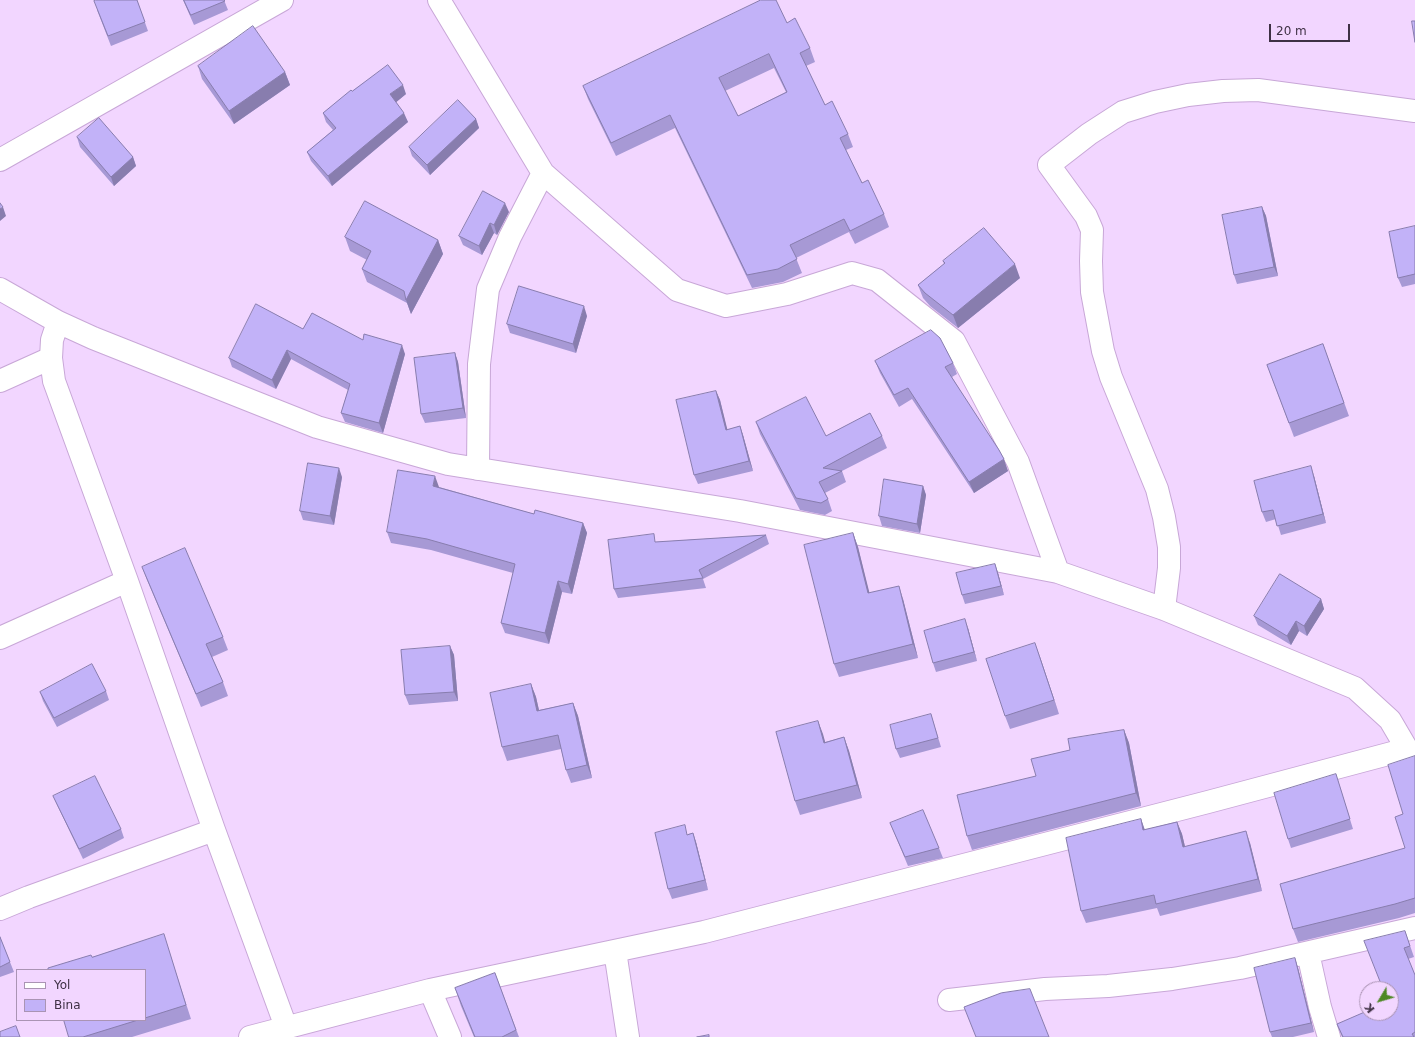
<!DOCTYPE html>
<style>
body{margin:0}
#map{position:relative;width:1415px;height:1037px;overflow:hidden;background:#f2d6ff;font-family:"DejaVu Sans",sans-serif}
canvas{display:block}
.legend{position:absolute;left:16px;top:969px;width:130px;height:52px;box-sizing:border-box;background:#f2d6ff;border:1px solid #aa94b4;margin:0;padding:5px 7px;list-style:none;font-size:12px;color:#3e3044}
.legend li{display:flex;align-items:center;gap:8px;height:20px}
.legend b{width:20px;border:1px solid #aa94b4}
.north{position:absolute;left:1359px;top:981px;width:40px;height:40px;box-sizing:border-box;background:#f2d6ff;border:1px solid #aa94b4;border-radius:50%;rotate:232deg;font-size:11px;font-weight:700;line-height:16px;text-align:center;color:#3e3044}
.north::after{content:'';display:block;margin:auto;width:14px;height:18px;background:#4e8825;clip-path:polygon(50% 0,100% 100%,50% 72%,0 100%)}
.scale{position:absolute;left:1269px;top:24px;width:81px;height:18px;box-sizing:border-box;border:2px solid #3e3044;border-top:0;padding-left:5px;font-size:12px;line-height:14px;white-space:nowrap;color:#3e3044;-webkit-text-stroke:3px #f2d6ff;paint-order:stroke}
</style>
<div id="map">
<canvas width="1415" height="1037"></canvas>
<ul class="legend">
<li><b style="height:5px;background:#fff"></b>Yol</li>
<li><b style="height:11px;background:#c2b2f8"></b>Bina</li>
</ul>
<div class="north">K</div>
<div class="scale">20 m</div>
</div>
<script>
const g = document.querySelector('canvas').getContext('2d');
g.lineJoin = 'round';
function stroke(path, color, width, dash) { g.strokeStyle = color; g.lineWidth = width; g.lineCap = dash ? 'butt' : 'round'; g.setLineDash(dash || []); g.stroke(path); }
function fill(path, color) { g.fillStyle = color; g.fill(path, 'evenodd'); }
const minor = new Path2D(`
 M 439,0 L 543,173 L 677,290 L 726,306 L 787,294 L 852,273 L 877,280 L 954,341 L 1018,462 L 1058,572
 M 0,160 L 282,0
 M 0,289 L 58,322 L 93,338 L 317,427 L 448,464 L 740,511 L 1058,572 L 1164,609 L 1355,688 L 1390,720 L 1407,749
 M 58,322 L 52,340 L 51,358 L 54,381 L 127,581 L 214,830 L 286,1027
 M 0,381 L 51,358
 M 478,469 L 479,364 L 488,289 L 510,237 L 543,173
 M 1164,609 L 1169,568 L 1169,547 L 1164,517 L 1157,489 L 1111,377 L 1103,351 L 1092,292 L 1091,261 L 1092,230 L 1086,216 L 1049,165 L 1089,134 L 1123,112 L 1155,102 L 1188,95 L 1223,91 L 1258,90 L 1415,111
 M 0,638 L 127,581
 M 0,909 L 29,897 L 214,830
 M 615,951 L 628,1037
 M 1308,953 L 1320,1007 L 1329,1037
 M 430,990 L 450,1037
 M 949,1000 L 1045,989 L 1108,986 L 1172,979 L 1240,968 L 1415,928
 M 250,1037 L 430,990 L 704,932 L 1208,802 L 1407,749 L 1415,753`);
const wall = new Path2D(`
 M 137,0 L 148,31 L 111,46 L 97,10 Z
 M 183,0 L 224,0 L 228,10 L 194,25 Z
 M 787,23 L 810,48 L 815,62 L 806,66 L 825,105 L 848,134 L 853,147 L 846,150 L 862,183 L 884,214 L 889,227 L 855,244 L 849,232 L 796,258 L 802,273 L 783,282 L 752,288 L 675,128 L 616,156 L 588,99 L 583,86 ZM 774,68 L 786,92 L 738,116 L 725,91 Z
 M 198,66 L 285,72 L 290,85 L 234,124 L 202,79 Z
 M 352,91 L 406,94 L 396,102 L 408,122 L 332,186 L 311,161 L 307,152 L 333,130 L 326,122 L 323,113 Z
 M 476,119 L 479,128 L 430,175 L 412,156 L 409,147 Z
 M 77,137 L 133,157 L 136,166 L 114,186 L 80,147 Z
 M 1262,207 L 1266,216 L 1278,276 L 1237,284 L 1234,275 Z
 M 509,212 L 497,235 L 494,233 L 482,255 L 463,245 L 459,236 Z
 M 1415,226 L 1415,284 L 1402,287 L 1398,278 Z
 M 345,237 L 438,240 L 443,254 L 411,314 L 407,303 L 367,282 L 362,269 L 367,260 L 350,251 Z
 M 943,261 L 1020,278 L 958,328 L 930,306 L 923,298 L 918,285 L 944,264 Z
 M 587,316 L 576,353 L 510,333 L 507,324 Z
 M 303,329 L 363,340 L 405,354 L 383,433 L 345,422 L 341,413 L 348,390 L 291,359 L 276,389 L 232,367 L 229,358 Z
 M 1323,344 L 1349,416 L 1294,437 L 1267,365 Z
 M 455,353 L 458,362 L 466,418 L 425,423 L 421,414 Z
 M 875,361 L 953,363 L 957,374 L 952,377 L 1008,471 L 974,493 L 912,399 L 899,407 L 880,373 Z
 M 716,391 L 720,400 L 727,430 L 740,426 L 743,435 L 753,471 L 698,484 L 694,475 Z
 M 756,422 L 826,436 L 882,436 L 887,448 L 842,471 L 846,482 L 825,493 L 828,499 L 832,511 L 825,515 L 800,510 L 760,434 Z
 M 1314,476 L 1326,523 L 1281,535 L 1276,519 L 1266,522 L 1262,512 Z
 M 342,477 L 334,525 L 303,520 L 300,511 Z
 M 923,486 L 926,495 L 920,533 L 882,526 L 879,516 Z
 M 439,487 L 534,514 L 583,523 L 587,533 L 572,594 L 562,592 L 549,644 L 505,633 L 501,623 L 513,573 L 431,550 L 391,543 L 387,532 Z
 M 853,533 L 858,547 L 869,593 L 903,599 L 918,658 L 839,677 L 834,664 Z
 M 766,535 L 769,544 L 703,579 L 706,588 L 618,598 L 614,589 L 656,542 Z
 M 995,564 L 998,573 L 1004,595 L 965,604 L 962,595 Z
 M 142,567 L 223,637 L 228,650 L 212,657 L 223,682 L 228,696 L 201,707 L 147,580 Z
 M 1321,599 L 1324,609 L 1307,636 L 1299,631 L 1291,645 L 1258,625 L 1254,616 Z
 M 968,628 L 977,661 L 936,672 L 933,663 Z
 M 450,646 L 454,655 L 458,701 L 409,705 L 405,695 Z
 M 1040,657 L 1059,714 L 1010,729 L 1005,716 Z
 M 531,684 L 536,697 L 539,710 L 573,703 L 578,716 L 592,778 L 571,783 L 566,770 L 561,749 L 507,761 L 502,747 Z
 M 106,691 L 109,700 L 57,727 L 43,701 L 40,692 Z
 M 931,714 L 934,724 L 941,747 L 900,758 L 896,749 Z
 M 818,721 L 825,742 L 844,737 L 849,751 L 862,798 L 800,815 L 795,801 Z
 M 1124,730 L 1129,743 L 1141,806 L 972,850 L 967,836 L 1036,776 L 1070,750 Z
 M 1415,756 L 1415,913 L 1399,918 L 1298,942 L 1293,929 L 1405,848 Z
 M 1336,774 L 1353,829 L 1291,848 L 1288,839 Z
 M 53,796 L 121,829 L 124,838 L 83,859 L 57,805 Z
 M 1141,819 L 1145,830 L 1177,822 L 1182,834 L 1185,847 L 1250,843 L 1262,891 L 1160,916 L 1157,908 L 1086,923 L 1081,911 Z
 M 890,823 L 939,848 L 943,858 L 908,866 Z
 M 693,833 L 696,842 L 708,890 L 672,899 L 668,889 L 688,834 Z
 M 1405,931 L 1414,957 L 1408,959 L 1415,975 L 1415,1037 L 1342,1037 L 1337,1024 L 1391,1013 L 1391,989 Z
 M 0,937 L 14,972 L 0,977 Z
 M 168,948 L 191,1019 L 132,1037 L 69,1037 L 64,1020 L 145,1020 L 145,970 L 92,957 Z
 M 1295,958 L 1298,968 L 1314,1032 L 1293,1037 L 1272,1037 L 1270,1032 Z
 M 495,973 L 519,1037 L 474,1037 L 461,1006 L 455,988 Z`);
const shadedWall = new Path2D(`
 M 285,72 L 290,85 L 234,124 L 229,111 Z
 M 403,85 L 406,94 L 394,104 L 390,94 Z
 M 404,113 L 408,122 L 332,186 L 328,176 Z
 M 476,119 L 479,128 L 430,175 L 427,165 Z
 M 133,157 L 136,166 L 114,186 L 111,177 Z
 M 505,203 L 509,212 L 497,235 L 494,225 Z
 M 3,207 L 6,216 L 0,221 L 0,209 Z
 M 1262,207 L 1266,216 L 1278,276 L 1274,267 Z
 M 490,223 L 494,233 L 482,255 L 479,246 Z
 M 438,240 L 443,254 L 411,314 L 406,300 Z
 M 1015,264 L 1020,278 L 958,328 L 953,315 Z
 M 584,306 L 587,316 L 576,353 L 573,344 Z
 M 402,345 L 405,354 L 383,433 L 379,423 Z
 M 287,350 L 291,359 L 276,389 L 272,380 Z
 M 455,353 L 458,362 L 466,418 L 463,408 Z
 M 716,391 L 720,400 L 730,440 L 726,430 Z
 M 740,426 L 743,435 L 753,471 L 749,461 Z
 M 1004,459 L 1008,471 L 974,493 L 969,482 Z
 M 1311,466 L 1314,476 L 1326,523 L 1323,514 Z
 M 339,468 L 342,477 L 334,525 L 330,516 Z
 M 435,476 L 439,487 L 437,497 L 433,486 Z
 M 923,486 L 926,495 L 920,533 L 917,524 Z
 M 583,523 L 587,533 L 572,594 L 568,584 Z
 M 853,533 L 858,547 L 873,607 L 868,593 Z
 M 995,564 L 998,573 L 1004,595 L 1001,586 Z
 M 558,581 L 562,592 L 549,644 L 545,633 Z
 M 899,586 L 903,599 L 918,658 L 913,644 Z
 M 1321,599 L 1324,609 L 1307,636 L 1304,626 Z
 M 965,619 L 968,628 L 977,661 L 974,652 Z
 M 1296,621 L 1299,631 L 1291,645 L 1287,636 Z
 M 1035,643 L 1040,657 L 1059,714 L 1054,700 Z
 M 450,646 L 454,655 L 458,701 L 454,692 Z
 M 531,684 L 536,697 L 542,724 L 537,711 Z
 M 573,703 L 578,716 L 592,778 L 587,765 Z
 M 818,721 L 823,734 L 829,756 L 824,743 Z
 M 1124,730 L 1129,743 L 1141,806 L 1136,793 Z
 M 844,737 L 849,751 L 862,798 L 857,785 Z
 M 1141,819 L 1145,831 L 1143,830 Z
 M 1177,822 L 1182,834 L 1188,859 L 1183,847 Z
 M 1246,831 L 1250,843 L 1262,891 L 1258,879 Z
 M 693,833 L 696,842 L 708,890 L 705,880 Z
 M 1295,958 L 1298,968 L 1314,1032 L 1311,1023 Z`);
const building = new Path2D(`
 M 96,0 L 137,0 L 145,22 L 108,36 L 94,1 Z
 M 184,0 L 224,0 L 225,1 L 191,15 Z
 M 761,0 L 776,0 L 787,23 L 795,18 L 810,48 L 800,53 L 825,105 L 832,101 L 848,134 L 840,138 L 862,183 L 868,180 L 884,214 L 850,231 L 844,219 L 790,245 L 797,259 L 778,269 L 747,275 L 670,115 L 611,143 L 583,86 ZM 769,54 L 787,92 L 738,116 L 719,78 Z
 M 1412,21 L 1415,21 L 1415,42 Z
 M 253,26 L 285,72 L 229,111 L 198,66 Z
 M 388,65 L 403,85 L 390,94 L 404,113 L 328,176 L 307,152 L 336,128 L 323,113 L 351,90 L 352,91 Z
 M 458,100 L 476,119 L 427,165 L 409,147 Z
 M 99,118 L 133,157 L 111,177 L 77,137 Z
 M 483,191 L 505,203 L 494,225 L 490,223 L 479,246 L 459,236 Z
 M 365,201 L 438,240 L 406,300 L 404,291 L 362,269 L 371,251 L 345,237 Z
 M 0,203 L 3,207 L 0,209 Z
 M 1262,207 L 1274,267 L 1234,275 L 1222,215 Z
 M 1415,226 L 1415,274 L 1398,278 L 1389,232 Z
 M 984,228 L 1015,264 L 953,315 L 925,293 L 918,285 L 945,263 L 943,261 Z
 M 519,286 L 584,306 L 573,344 L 507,324 Z
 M 256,304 L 303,329 L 312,313 L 363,340 L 364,334 L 402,345 L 379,423 L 341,413 L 350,384 L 287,350 L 272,380 L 229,358 Z
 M 931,330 L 940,338 L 953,363 L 945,367 L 999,450 L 1004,459 L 969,482 L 908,388 L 894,395 L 875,361 Z
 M 1323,344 L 1344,403 L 1289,423 L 1267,365 Z
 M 455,353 L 463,408 L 421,414 L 414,358 Z
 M 716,391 L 726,430 L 740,426 L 749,461 L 694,475 L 676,400 Z
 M 806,397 L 826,436 L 870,413 L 882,436 L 823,468 L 842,471 L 819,482 L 828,499 L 821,503 L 796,498 L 756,422 Z
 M 308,463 L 339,468 L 330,516 L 300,511 Z
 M 1311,466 L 1323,514 L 1277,526 L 1273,510 L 1262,512 L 1254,481 Z
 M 398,470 L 435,476 L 433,486 L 534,514 L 535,510 L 583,523 L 568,584 L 558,581 L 545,633 L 501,623 L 515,564 L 427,539 L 387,532 Z
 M 884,479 L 923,486 L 917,524 L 879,516 Z
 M 853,533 L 868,593 L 899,586 L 913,644 L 834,664 L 804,545 Z
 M 654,534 L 655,542 L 766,535 L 699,570 L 703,578 L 614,589 L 608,540 Z
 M 185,548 L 223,637 L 206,644 L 223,682 L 196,694 L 142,567 Z
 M 995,564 L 1001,586 L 962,595 L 956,573 Z
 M 1280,574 L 1321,599 L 1304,626 L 1296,621 L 1287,636 L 1254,616 Z
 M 965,619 L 974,652 L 933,663 L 924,631 Z
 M 1035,643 L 1054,700 L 1005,716 L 986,659 Z
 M 450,646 L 454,692 L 405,695 L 401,650 Z
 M 92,664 L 106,691 L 54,718 L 40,692 Z
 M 531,684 L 537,711 L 573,703 L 587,765 L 566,770 L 558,735 L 502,747 L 490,693 Z
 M 931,714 L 938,738 L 896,749 L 890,725 Z
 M 818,721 L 824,743 L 844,737 L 857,785 L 795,801 L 776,732 Z
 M 1124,730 L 1136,793 L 967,836 L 957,795 L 1036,776 L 1031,759 L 1070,750 L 1068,739 Z
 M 1415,756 L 1415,898 L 1395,904 L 1293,929 L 1280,884 L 1405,848 L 1395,817 L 1403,814 L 1388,765 Z
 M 1336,774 L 1350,819 L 1288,839 L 1274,793 Z
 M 95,776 L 121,829 L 79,849 L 53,796 Z
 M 923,810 L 939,848 L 905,857 L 890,823 Z
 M 1141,819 L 1143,830 L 1177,822 L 1183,847 L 1246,831 L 1258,879 L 1156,904 L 1154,895 L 1081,911 L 1066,838 Z
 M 685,825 L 687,835 L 693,833 L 705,880 L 668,889 L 655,833 Z
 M 1405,931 L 1410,946 L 1404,948 L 1415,975 L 1415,1032 L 1412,1034 L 1414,1037 L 1343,1037 L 1337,1024 L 1367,1011 L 1367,1013 L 1391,1013 L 1391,989 L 1383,989 L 1364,941 Z
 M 164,934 L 186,1005 L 145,1018 L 145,970 L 48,970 L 48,968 L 91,955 L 92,957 Z
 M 0,937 L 10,962 L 0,967 Z
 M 1295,958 L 1311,1023 L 1270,1032 L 1254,968 Z
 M 495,973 L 516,1030 L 502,1037 L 475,1037 L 455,988 Z
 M 1030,989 L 1049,1037 L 976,1037 L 964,1007 L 1001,993 Z
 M 64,1020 L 138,1020 L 83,1037 L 69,1037 Z
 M 16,1026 L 20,1037 L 0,1037 L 0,1032 Z
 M 709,1035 L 709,1037 L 697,1037 Z`);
stroke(minor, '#c8a7d7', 24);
stroke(minor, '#fff', 22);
fill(wall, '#a799d5');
fill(shadedWall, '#887dae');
fill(building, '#c2b2f8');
stroke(building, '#887dae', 1);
</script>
